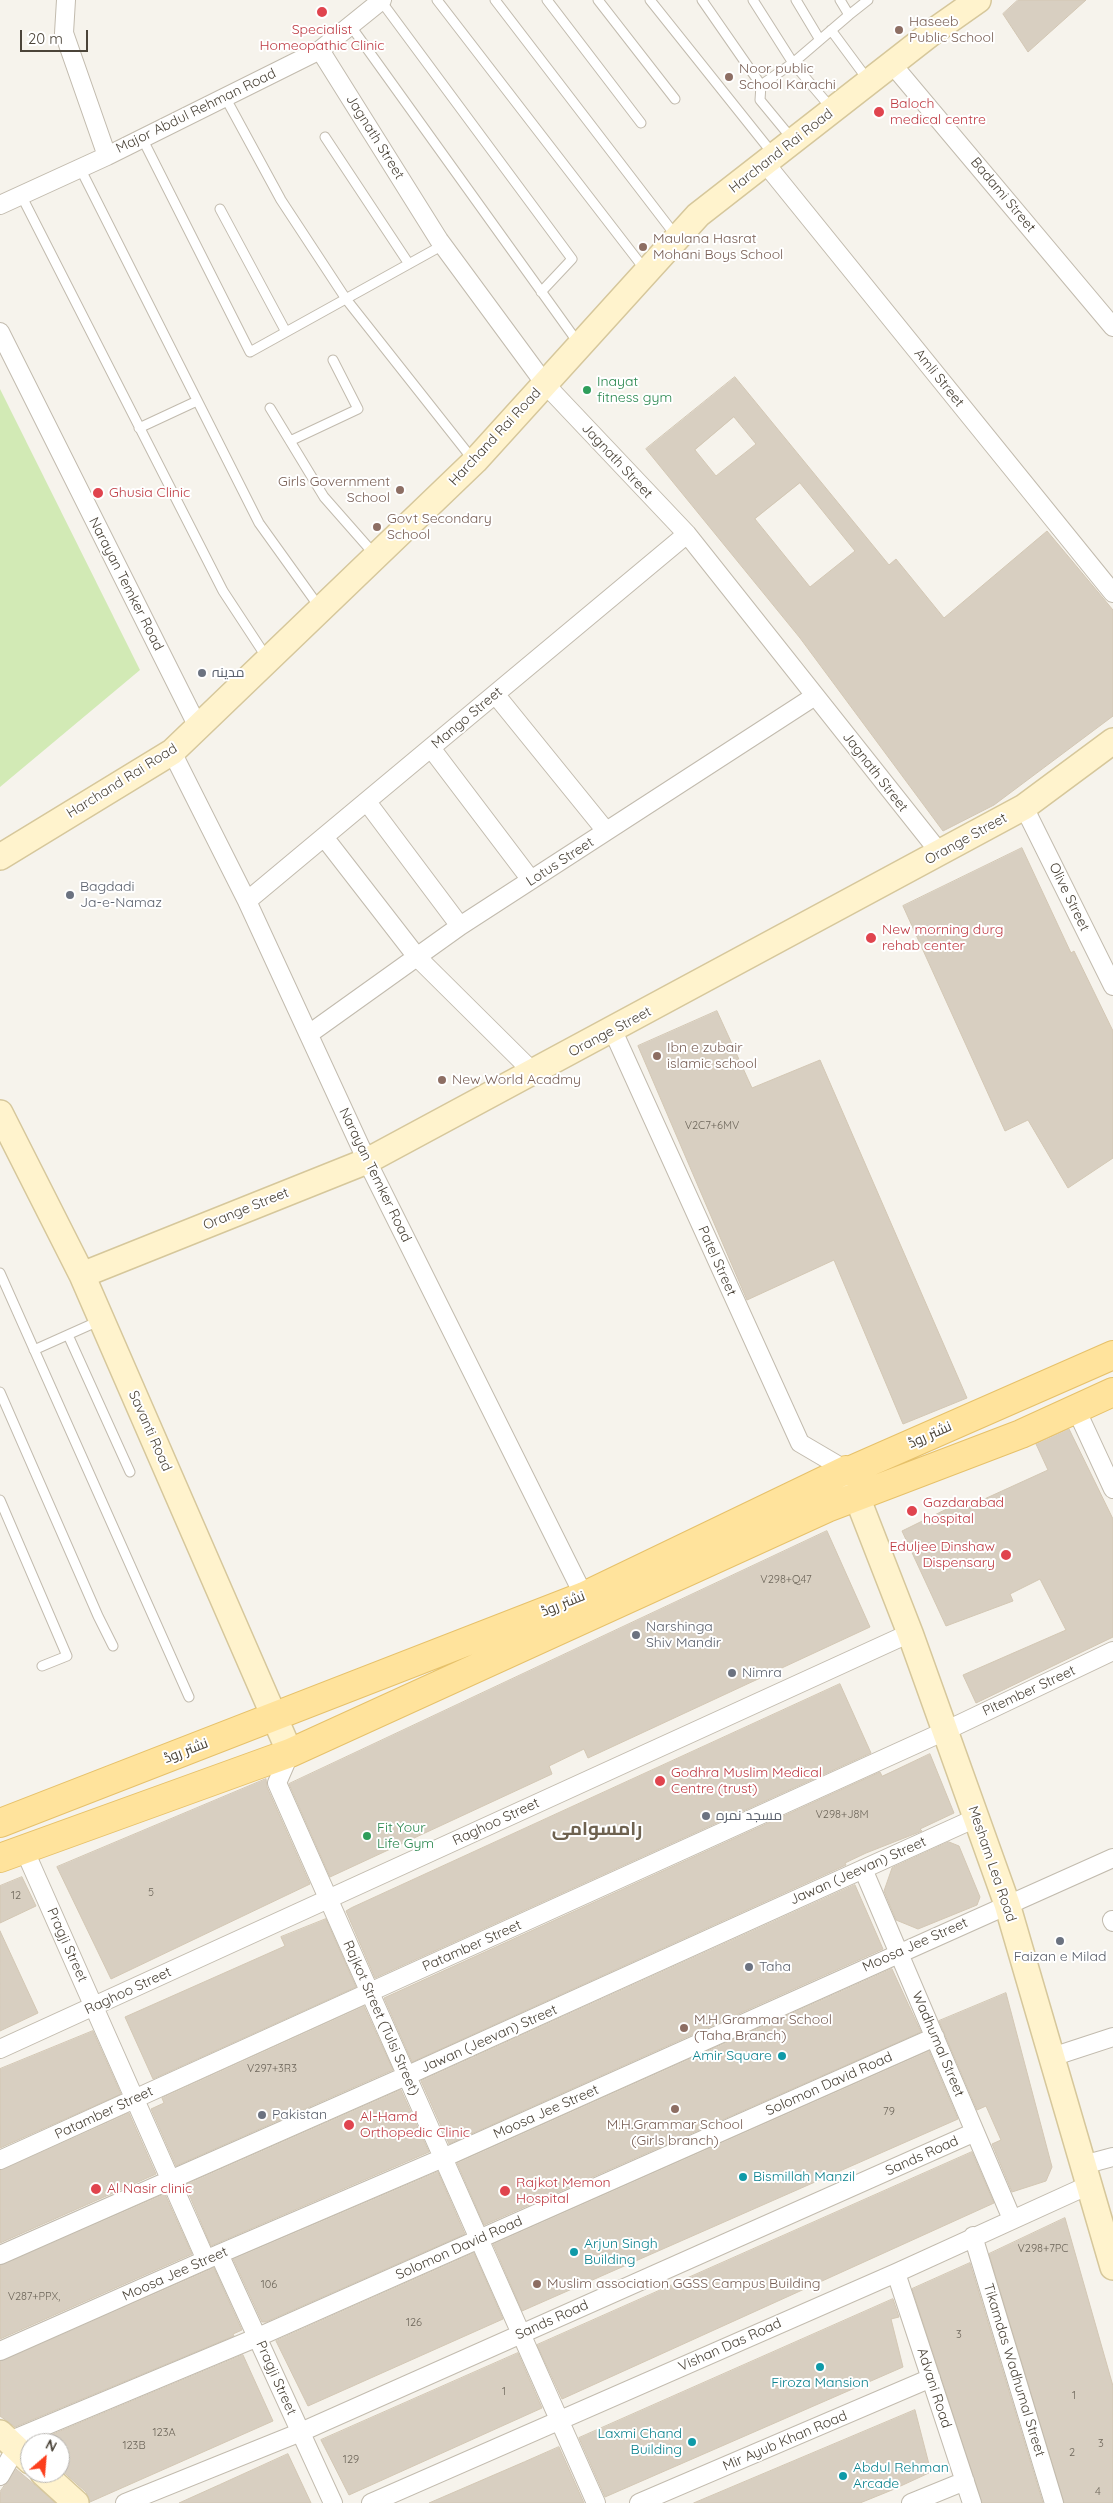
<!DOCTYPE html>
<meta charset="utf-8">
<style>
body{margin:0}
#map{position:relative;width:1113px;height:2503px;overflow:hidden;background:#f6f3ec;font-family:Quicksand,sans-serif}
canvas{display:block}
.north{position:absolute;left:20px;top:2433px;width:50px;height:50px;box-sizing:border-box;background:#fff;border:1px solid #b7b4b0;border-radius:50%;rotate:27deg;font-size:14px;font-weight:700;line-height:20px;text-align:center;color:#4b4439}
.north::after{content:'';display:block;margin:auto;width:18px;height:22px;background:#fc3f1d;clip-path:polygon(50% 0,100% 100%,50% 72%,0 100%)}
.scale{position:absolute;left:20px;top:30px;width:68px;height:22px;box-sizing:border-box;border:2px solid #4b4439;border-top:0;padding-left:6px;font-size:15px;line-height:18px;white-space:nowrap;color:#4b4439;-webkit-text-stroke:4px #fff;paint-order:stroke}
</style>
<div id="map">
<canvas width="1113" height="2503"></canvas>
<div class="north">N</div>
<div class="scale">20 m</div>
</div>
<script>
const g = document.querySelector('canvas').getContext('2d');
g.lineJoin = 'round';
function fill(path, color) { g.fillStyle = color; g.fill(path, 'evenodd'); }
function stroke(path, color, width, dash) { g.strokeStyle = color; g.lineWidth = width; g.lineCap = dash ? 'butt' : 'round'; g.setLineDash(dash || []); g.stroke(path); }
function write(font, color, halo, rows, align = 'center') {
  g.font = font + ' Quicksand,Cairo,sans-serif'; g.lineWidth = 4; g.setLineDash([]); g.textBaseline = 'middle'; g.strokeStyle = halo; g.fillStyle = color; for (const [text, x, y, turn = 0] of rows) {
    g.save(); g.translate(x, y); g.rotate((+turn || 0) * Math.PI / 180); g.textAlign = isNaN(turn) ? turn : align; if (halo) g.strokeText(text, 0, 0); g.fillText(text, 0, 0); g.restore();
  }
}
const green = new Path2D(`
 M 0,389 L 140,670 L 0,787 Z`);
const building = new Path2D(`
 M 1018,0 L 1086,0 L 1028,52 L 1003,14 Z
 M 735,377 L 889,565 L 896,559 L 944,618 L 1047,531 L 1113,610 L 1113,716 L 994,805 L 943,831 L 800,638 L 646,449 ZM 734,417 L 756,444 L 716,476 L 695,450 ZM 800,483 L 855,551 L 810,587 L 755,519 Z
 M 1022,848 L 1071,953 L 1074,951 L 1113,1031 L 1113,1158 L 1068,1188 L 1028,1120 L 1005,1131 L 903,906 Z
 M 717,1011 L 752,1088 L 820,1060 L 967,1398 L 903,1424 L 834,1260 L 747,1300 L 638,1046 Z
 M 1069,1429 L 1113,1519 L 1113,1637 L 976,1703 L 963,1675 L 1066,1630 L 1040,1579 L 1010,1594 L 1013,1601 L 946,1626 L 902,1531 L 965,1500 L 969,1506 L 1048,1470 L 1036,1444 Z
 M 827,1531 L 870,1627 L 588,1758 L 584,1749 L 549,1766 L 552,1774 L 330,1877 L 289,1784 Z
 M 840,1684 L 871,1753 L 375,1978 L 346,1911 L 351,1908 Z
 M 930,1754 L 954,1813 L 920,1829 L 922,1831 L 866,1853 L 845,1863 L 846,1865 L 412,2062 L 384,1998 L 880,1772 L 882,1776 Z
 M 266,1779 L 267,1787 L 310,1884 L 111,1979 L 57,1867 Z
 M 949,1842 L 959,1846 L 980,1897 L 977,1905 L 918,1929 L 896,1920 L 884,1891 L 892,1868 Z
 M 22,1877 L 36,1906 L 0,1923 L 0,1886 Z
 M 855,1885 L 883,1949 L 449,2144 L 421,2081 Z
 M 326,1919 L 356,1987 L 153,2079 L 125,2017 L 285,1946 L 281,1937 Z
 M 0,1931 L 38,2013 L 0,2031 Z
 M 892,1969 L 921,2032 L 484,2225 L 457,2163 Z
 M 1006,1993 L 1052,2167 L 1046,2181 L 1012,2192 L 992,2144 L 1001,2140 L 986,2106 L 977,2110 L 939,2021 Z
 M 364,2006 L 393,2070 L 176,2166 L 151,2109 L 164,2103 L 162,2098 Z
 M 93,2031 L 121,2094 L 0,2148 L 0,2069 Z
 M 929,2051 L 958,2119 L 522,2311 L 493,2244 Z
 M 401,2090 L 429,2152 L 211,2246 L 185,2185 Z
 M 129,2113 L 156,2174 L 0,2243 L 0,2170 Z
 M 972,2152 L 994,2203 L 562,2399 L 537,2345 Z
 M 438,2172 L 465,2234 L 266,2322 L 262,2322 L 233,2259 Z
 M 165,2194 L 192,2254 L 0,2339 L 0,2265 Z
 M 1065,2218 L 1113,2386 L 1113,2503 L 1064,2503 L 989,2254 Z
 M 474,2253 L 503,2319 L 308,2406 L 276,2341 Z
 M 970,2263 L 1043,2503 L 982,2503 L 912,2289 Z
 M 214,2268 L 242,2330 L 233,2334 L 234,2336 L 15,2427 L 0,2416 L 0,2361 Z
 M 893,2299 L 899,2317 L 891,2319 L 903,2367 L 605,2497 L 579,2438 Z
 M 518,2353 L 542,2408 L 349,2495 L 321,2440 Z
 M 243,2355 L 273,2421 L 90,2502 L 86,2492 L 60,2469 L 60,2443 L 32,2443 Z
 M 915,2410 L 931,2472 L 892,2490 L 860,2503 L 694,2503 Z
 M 559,2447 L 584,2503 L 429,2503 L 524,2462 Z
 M 288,2454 L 311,2503 L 179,2503 L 219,2485 Z
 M 16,2469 L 41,2490 L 55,2503 L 0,2503 L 0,2492 Z`);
const lane = new Path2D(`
 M 437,0 L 646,271
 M 495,0 L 676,236
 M 547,0 L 641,123
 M 598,0 L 675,99
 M 650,0 L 773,154
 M 702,0 L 761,85 L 760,100 L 793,140
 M 753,0 L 793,63 L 832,109
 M 796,0 L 820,40
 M 381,1 L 572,259 L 541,292
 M 849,15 L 868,0
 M 350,25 L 579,344
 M 831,30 L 868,80
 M 761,85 L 793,63 L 849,15 L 840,0
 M 225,97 L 281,200 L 346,299 L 474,461
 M 325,137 L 409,264
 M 142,138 L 250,352 L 443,245
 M 80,168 L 259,523 L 320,608
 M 21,195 L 223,591 L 267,658
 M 220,209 L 286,332
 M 270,408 L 324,497 L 375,555
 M 139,428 L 197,401
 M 290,441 L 358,409 L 333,360
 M 0,1273 L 189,1697
 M 68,1335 L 130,1472
 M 34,1350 L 101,1320
 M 0,1392 L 98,1616 L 113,1646
 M 0,1500 L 67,1656 L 42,1666`);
const street = new Path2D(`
 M 66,0 L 64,33 L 107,156
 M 320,50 L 439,240 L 545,384 L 687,534 L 940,853
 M 892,64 L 1113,327
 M 765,163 L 1113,593
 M 0,205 L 107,156 L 320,50 L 382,0
 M 0,332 L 198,727
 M 495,694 L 606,831
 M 431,748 L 531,880
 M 172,752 L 247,901 L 367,1161 L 584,1596
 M 367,802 L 460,926
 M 1024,807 L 1113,986
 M 324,837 L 417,957 L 534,1073
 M 247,901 L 687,534
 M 613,1031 L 800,1443 L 846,1470
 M 309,1034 L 460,926 L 815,696
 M 1076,1409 L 1113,1489
 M 290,1753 L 277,1783 L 596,2503
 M 24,1849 L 206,2260
 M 863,1869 L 1012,2219
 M 1112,1920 L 1113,1922
 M 0,2049 L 910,1633
 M 1052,2057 L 1113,2037
 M 0,2160 L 945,1731 L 1113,1651
 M 1083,2165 L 1113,2157
 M 973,2236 L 1054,2503
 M 219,2254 L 333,2503
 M 0,2255 L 406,2076 L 976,1818
 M 896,2273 L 972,2503
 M 0,2351 L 219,2254 L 443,2158 L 1113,1858
 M 9,2441 L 258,2337 L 935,2037
 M 0,2476 L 16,2448
 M 125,2503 L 301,2432 L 975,2132
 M 371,2503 L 896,2273 L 1089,2185
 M 639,2503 L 931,2378
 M 911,2503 L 965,2481`);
const secondary = new Path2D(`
 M 0,857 L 172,752 L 475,461 L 698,215 L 934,31 L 978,0
 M 0,1113 L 82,1275 L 290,1753
 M 82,1275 L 367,1161 L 1024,807 L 1113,741
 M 850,1479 L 910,1633 L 1007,1904 L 1113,2267
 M 0,2433 L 30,2461
 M 43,2473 L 76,2503`);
const primary = new Path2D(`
 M 0,1823 L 584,1596 L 846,1470 L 849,1471 L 1113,1355
 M 0,1858 L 290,1753 L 827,1508 L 1021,1434 L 1113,1392`);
const markers = [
 [322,12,6,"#e0444e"],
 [899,30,5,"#8d6e63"],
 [729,77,5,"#8d6e63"],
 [879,112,6,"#e0444e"],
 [643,247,5,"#8d6e63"],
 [587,390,5,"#2e9e5b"],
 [400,490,5,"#8d6e63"],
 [98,493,6,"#e0444e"],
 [377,527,5,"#8d6e63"],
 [202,673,5,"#6b7280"],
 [70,895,5,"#6b7280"],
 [871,938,6,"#e0444e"],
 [657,1056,5,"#8d6e63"],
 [442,1080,5,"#8d6e63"],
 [912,1511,6,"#e0444e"],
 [1006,1555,6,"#e0444e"],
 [636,1635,5,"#6b7280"],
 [732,1673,5,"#6b7280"],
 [660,1781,6,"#e0444e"],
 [706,1816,5,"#6b7280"],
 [367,1836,5,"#2e9e5b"],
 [1060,1941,5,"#6b7280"],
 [749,1967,5,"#6b7280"],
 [684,2028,5,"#8d6e63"],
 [782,2056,5,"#0f9aa8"],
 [675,2109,5,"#8d6e63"],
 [262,2115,5,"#6b7280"],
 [349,2125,6,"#e0444e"],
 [743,2177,5,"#0f9aa8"],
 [96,2189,6,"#e0444e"],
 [505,2191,6,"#e0444e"],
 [574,2252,5,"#0f9aa8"],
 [537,2284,5,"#8d6e63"],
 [820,2367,5,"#0f9aa8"],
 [692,2442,5,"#0f9aa8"],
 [843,2476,5,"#0f9aa8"]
];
const numberNames = [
 ["V2C7+6MV",712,1126],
 ["V298+Q47",786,1580],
 ["V298+J8M",842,1815],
 ["5",151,1893],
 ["12",16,1896],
 ["V297+3R3",272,2069],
 ["79",889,2112],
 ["V298+7PC",1043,2249],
 ["106",269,2285],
 ["V287+PPX,",34,2297],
 ["126",414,2323],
 ["3",959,2335],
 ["1",504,2392],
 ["1",1074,2396],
 ["123A",164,2433],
 ["3",1101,2444],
 ["123B",134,2446],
 ["2",1072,2453],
 ["129",351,2460],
 ["4",1098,2492]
];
const educationNames = [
 ["Haseeb",909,22],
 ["Public School",909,38],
 ["Noor public",739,69],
 ["School Karachi",739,85],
 ["Maulana Hasrat",653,239],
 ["Mohani Boys School",653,255],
 ["Girls Government",390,482,"right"],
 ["School",390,498,"right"],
 ["Govt Secondary",387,519],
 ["School",387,535],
 ["Ibn e zubair",667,1048],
 ["islamic school",667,1064],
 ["New World Acadmy",452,1080],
 ["M.H Grammar School",694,2020],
 ["(Taha Branch)",694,2036],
 ["M.H.Grammar School",675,2125,"center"],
 ["(Girls branch)",675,2141,"center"],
 ["Muslim association GGSS Campus Building",547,2284]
];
const healthNames = [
 ["Specialist",322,30,"center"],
 ["Homeopathic Clinic",322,46,"center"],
 ["Baloch",890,104],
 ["medical centre",890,120],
 ["Ghusia Clinic",109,493],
 ["New morning durg",882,930],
 ["rehab center",882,946],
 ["Gazdarabad",923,1503],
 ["hospital",923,1519],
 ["Eduljee Dinshaw",995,1547,"right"],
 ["Dispensary",995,1563,"right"],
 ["Godhra Muslim Medical",671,1773],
 ["Centre (trust)",671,1789],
 ["Al-Hamd",360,2117],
 ["Orthopedic Clinic",360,2133],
 ["Rajkot Memon",516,2183],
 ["Hospital",516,2199],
 ["Al Nasir clinic",107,2189]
];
const streetNames = [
 ["Major Abdul Rehman Road",196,111,-26],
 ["Jagnath Street",375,137,58],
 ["Harchand Rai Road",781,151,-38],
 ["Badami Street",1003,195,50],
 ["Amli Street",939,378,51],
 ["Harchand Rai Road",495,437,-47],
 ["Jagnath Street",617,461,47],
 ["Narayan Temker Road",126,584,63],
 ["Mango Street",467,718,-40],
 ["Jagnath Street",875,772,52],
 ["Harchand Rai Road",122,781,-32],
 ["Orange Street",966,839,-29],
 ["Lotus Street",560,862,-33],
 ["Olive Street",1069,897,64],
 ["Orange Street",610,1032,-28],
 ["Narayan Temker Road",375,1175,64],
 ["Orange Street",246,1209,-22],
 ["Patel Street",717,1261,66],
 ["Savanti Road",150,1431,66],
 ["نشتر روڈ",930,1435,-24],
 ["نشتر روڈ",563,1604,-22],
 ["Pitember Street",1029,1691,-25],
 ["نشتر روڈ",186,1751,-21],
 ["Raghoo Street",496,1822,-25],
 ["Mesham Lea Road",992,1864,71],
 ["Jawan (Jeevan) Street",858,1871,-24],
 ["Pragji Street",67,1945,66],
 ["Moosa Jee Street",915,1945,-24],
 ["Patamber Street",472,1946,-24],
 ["Raghoo Street",128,1991,-25],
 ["Rajkot Street (Tulsi Street)",381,2018,66],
 ["Jawan (Jeevan) Street",489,2039,-24],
 ["Wadhumal Street",938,2044,67],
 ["Solomon David Road",829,2084,-24],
 ["Moosa Jee Street",546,2112,-24],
 ["Patamber Street",104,2113,-25],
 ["Sands Road",922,2156,-24],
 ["Solomon David Road",459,2248,-24],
 ["Moosa Jee Street",175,2274,-24],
 ["Sands Road",552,2320,-24],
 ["Vishan Das Road",730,2345,-24],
 ["Tikamdas Wadhumal Street",1014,2370,73],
 ["Pragji Street",276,2378,66],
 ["Advani Road",934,2388,72],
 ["Mir Ayub Khan Road",785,2441,-23]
];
const leisureNames = [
 ["Inayat",597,382],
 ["fitness gym",597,398],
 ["Fit Your",377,1828],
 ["Life Gym",377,1844]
];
const worshipNames = [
 ["مدینہ",212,673],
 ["Bagdadi",80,887],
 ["Ja-e-Namaz",80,903],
 ["Narshinga",646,1627],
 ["Shiv Mandir",646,1643],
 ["Nimra",742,1673],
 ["مسجد نمرہ",716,1816],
 ["Faizan e Milad",1060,1957,"center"],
 ["Taha",759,1967],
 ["Pakistan",272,2115]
];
const cultureNames = [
 ["Amir Square",772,2056,"right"],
 ["Bismillah Manzil",753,2177],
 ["Arjun Singh",584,2244],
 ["Building",584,2260],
 ["Firoza Mansion",820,2383,"center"],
 ["Laxmi Chand",682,2434,"right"],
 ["Building",682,2450,"right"],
 ["Abdul Rehman",853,2468],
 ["Arcade",853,2484]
];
const districtNames = [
 ["رامسوامی",597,1829]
];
fill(green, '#d2eab5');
fill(building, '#d8cfc1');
stroke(building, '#d3c7b4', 1);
stroke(lane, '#c2bbae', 11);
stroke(street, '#c2bbae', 20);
stroke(secondary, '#d6c79b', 28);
stroke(primary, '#e6c16a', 30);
stroke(lane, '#fff', 9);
stroke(street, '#fff', 18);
stroke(secondary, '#fff3cd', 25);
stroke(primary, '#ffe39c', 28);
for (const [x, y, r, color] of markers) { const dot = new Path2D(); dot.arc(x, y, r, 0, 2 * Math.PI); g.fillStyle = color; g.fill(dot); stroke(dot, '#fff', 2); }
write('11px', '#6e675b', null, numberNames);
write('14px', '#785e54', '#fff', educationNames, 'left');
write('14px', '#be3a42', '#fff', healthNames, 'left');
write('14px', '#4b4439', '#fff', streetNames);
write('14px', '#27864d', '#fff', leisureNames, 'left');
write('14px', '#5b616d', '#fff', worshipNames, 'left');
write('14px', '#0d838f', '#fff', cultureNames, 'left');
write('bold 19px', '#6e6250', '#fff', districtNames);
</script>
